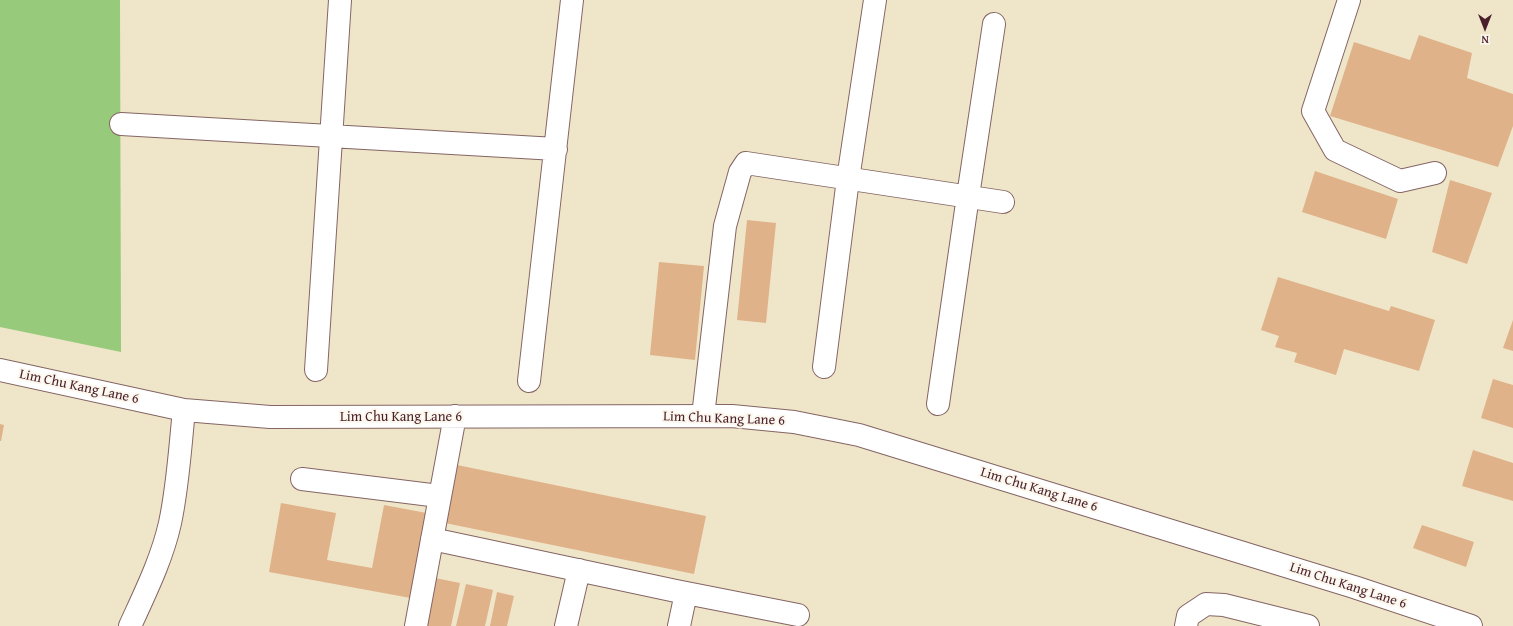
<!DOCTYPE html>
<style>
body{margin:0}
#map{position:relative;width:1513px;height:626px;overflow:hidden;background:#efe6ca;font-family:"Gentium Book Plus",serif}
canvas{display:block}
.north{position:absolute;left:1465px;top:8px;width:40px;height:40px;-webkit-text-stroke:3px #fbf7ec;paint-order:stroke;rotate:180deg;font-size:11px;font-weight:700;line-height:16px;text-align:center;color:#4a1f2b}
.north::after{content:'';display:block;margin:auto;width:14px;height:18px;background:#4a1f2b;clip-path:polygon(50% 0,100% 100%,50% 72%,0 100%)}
</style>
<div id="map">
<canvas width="1513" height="626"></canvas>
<div class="north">N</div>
</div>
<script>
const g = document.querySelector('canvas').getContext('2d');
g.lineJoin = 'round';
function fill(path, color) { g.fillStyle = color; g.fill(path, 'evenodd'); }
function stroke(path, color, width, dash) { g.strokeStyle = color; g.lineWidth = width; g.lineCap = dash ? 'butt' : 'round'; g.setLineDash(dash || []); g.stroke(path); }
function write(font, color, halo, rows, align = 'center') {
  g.font = font + ' "Gentium Book Plus",serif'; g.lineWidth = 4; g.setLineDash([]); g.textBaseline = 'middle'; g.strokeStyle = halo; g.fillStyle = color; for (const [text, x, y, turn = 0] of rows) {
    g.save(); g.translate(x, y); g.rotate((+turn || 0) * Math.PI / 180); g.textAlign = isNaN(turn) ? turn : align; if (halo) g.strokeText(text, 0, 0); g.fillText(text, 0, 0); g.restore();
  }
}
const green = new Path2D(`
 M 0,0 L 120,0 L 121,352 L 0,327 Z`);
const building = new Path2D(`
 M 1419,35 L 1472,53 L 1467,78 L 1513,94 L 1513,126 L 1498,167 L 1330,116 L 1354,42 L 1410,60 Z
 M 1315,171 L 1398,199 L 1386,239 L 1302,212 Z
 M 1450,180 L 1492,193 L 1467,264 L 1432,252 Z
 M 747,220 L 776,223 L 766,323 L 737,320 Z
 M 659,262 L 704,266 L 695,360 L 650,355 Z
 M 1278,277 L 1389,311 L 1391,306 L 1435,320 L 1419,371 L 1344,349 L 1336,375 L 1294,362 L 1297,353 L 1275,347 L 1279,336 L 1261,330 Z
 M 1513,320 L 1513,351 L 1503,348 Z
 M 1493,379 L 1513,385 L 1513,428 L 1481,418 Z
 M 0,424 L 4,425 L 1,441 L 0,441 Z
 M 1473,450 L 1513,463 L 1513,501 L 1462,486 Z
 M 457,465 L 706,516 L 694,574 L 445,523 Z
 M 281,503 L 336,513 L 327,560 L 372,568 L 384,505 L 432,514 L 416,599 L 269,572 Z
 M 1422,525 L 1474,542 L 1466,567 L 1413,548 Z
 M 435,578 L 460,583 L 451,626 L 426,626 Z
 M 466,584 L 493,590 L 485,626 L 456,626 Z
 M 497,592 L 514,596 L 507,626 L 490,626 Z`);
const minor = new Path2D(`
 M 1349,0 L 1313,111 L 1335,150 L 1400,181 L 1435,173
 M 121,124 L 556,149
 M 824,367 L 848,179 L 875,0
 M 0,370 L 184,410 L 270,417 L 732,416 L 794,422 L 859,435 L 1354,587 L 1471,626
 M 316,370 L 340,0
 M 529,381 L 572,0
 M 938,404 L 968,196 L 994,24
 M 703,416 L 725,226 L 740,172 L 746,163 L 1003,202
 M 302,479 L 439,496
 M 432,539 L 676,591 L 798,615
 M 130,626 C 145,593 162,559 170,523 C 178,486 180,448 184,410
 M 416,626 L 455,416
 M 566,626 L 579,570
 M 679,626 L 686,593
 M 1186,626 L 1188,616 L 1206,604 L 1224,605 L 1308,626`);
const streetNames = [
 ["Lim Chu Kang Lane 6",79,387,12],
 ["Lim Chu Kang Lane 6",401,417],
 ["Lim Chu Kang Lane 6",724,419,2],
 ["Lim Chu Kang Lane 6",1039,490,17],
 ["Lim Chu Kang Lane 6",1348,586,18]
];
fill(green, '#97ca7b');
fill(building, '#e0b289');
stroke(minor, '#846563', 24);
stroke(minor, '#fff', 22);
write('14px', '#4a1f2b', '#fbf7ec', streetNames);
</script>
